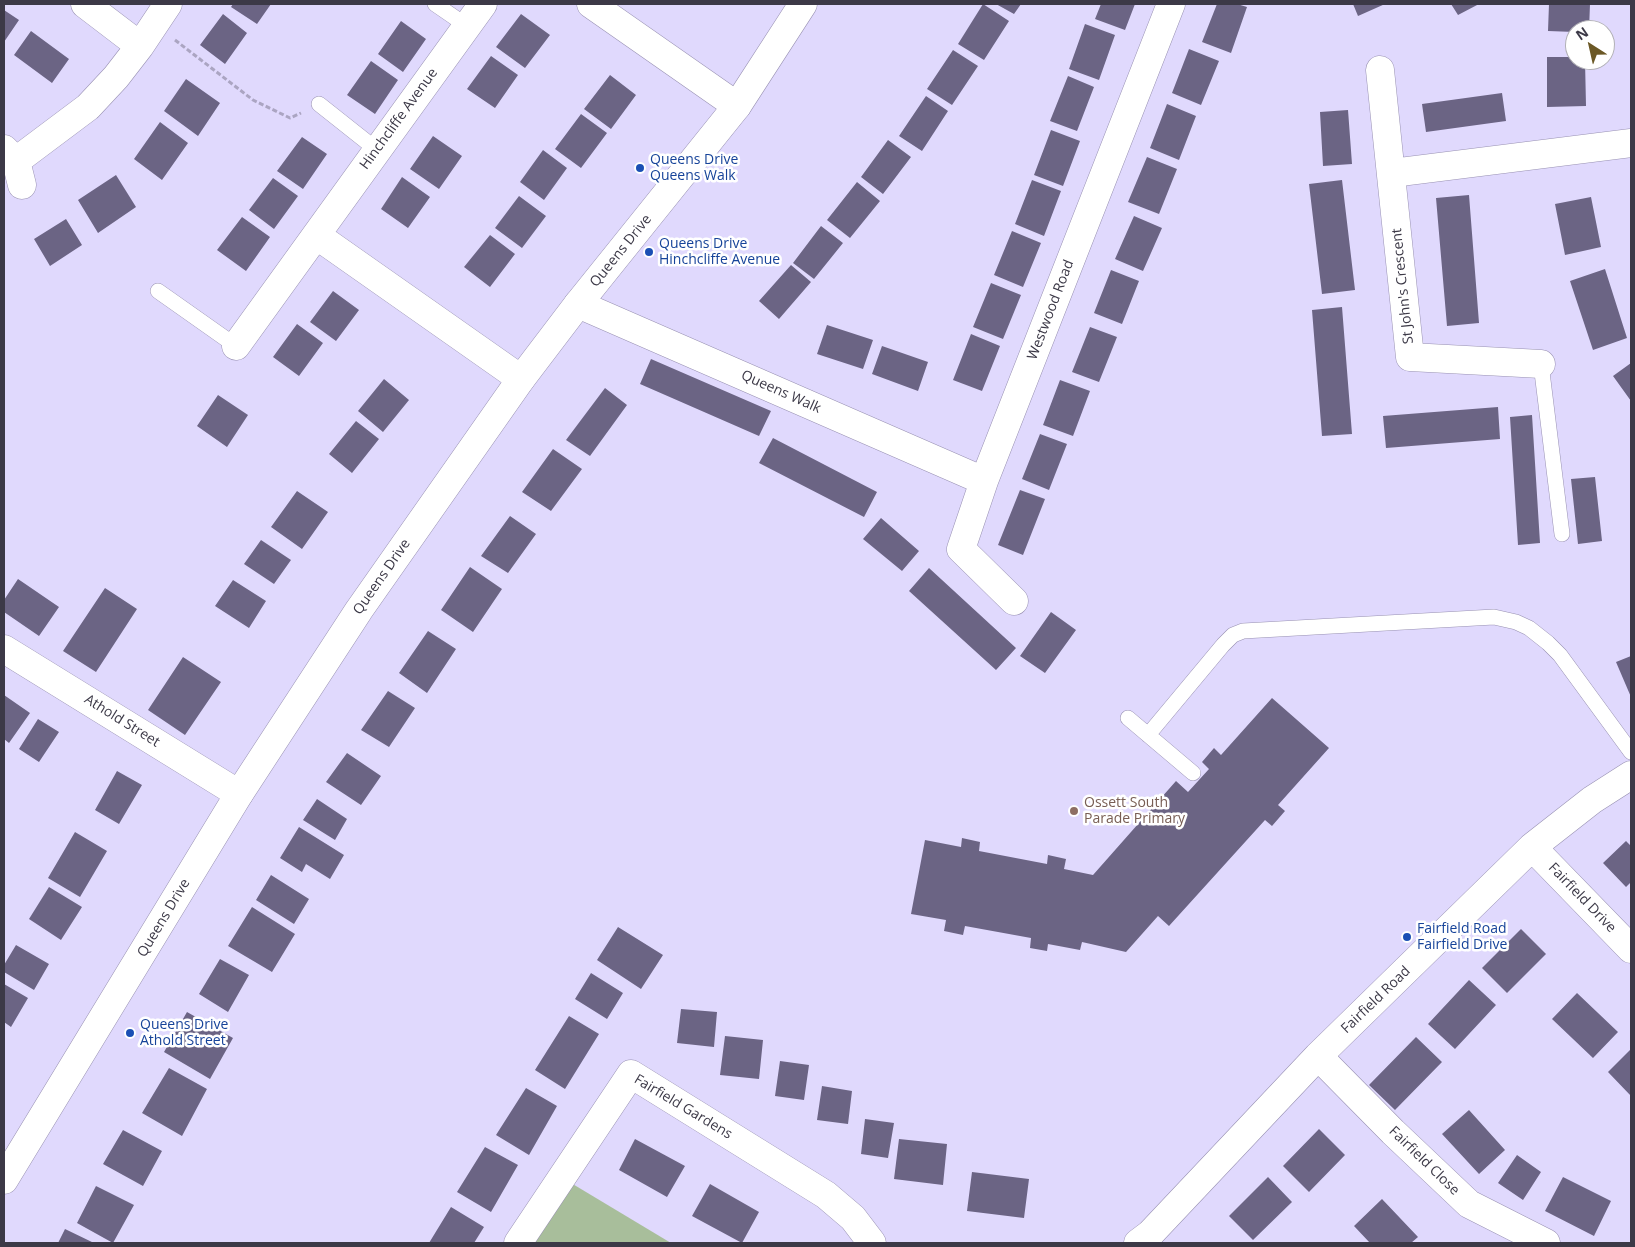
<!DOCTYPE html>
<html>
<head>
<meta charset="utf-8">
<style>
	body { margin:0 }
	#map { position:relative; width:1635px; height:1247px; overflow:hidden; background:#e0d9fd; font-family:"Open Sans",sans-serif }
	canvas { display:block }
	.frame { position:absolute; inset:0; border:5px solid #3c3947; pointer-events:none }
	.north { position:absolute; left:1565px; top:20px; width:50px; height:50px; box-sizing:border-box; background:#fff; border:1px solid #b1b0b5; border-radius:50%; rotate:325deg; font-size:14px; font-weight:700; line-height:20px; text-align:center; color:#3c3947 }
	.north::after { content:''; display:block; margin:auto; width:18px; height:22px; background:#6b5826; clip-path:polygon(50% 0,100% 100%,50% 72%,0 100%) }
</style>
</head>
<body>
<div id="map">
<canvas width="1635" height="1247"></canvas>
<div class="frame"></div>
<div class="north">N</div>
</div>
<script>
const context = document.querySelector('canvas').getContext('2d');
context.lineJoin = 'round';
function fillPath(path, color) { context.fillStyle = color; context.fill(path, 'evenodd'); }
const toPath = rows => new Path2D(rows.map(r => 'M' + r).join(''));
function trace(path, color, width, dash) { context.strokeStyle = color; context.lineWidth = width; context.lineCap = dash ? 'butt' : 'round'; context.setLineDash(dash || []); context.stroke(path); }
function write(font, color, halo, rows, align = 'center') {
  context.font = font + ' "Open Sans",sans-serif'; context.lineWidth = 5; context.setLineDash([]); context.textBaseline = 'middle'; context.strokeStyle = halo; context.fillStyle = color; for (const [text, x, y, turn = 0] of rows) {
    context.save(); context.translate(x, y); context.rotate((+turn || 0) * Math.PI / 180); context.textAlign = isNaN(turn) ? turn : align; if (halo) context.strokeText(text, 0, 0); context.fillText(text, 0, 0); context.restore();
  }
}
const green = toPath([
	[561,1177,671,1243,518,1243]
]);
const building = toPath([
	[233,4,271,4,257,24,231,7],
	[983,4,1009,21,984,60,958,44],
	[996,4,1021,4,1014,14],
	[1101,4,1135,4,1125,30,1095,19],
	[1217,4,1237,4,1247,7,1231,53,1202,42],
	[1353,4,1385,4,1358,16],
	[1451,4,1479,4,1458,15],
	[1549,4,1590,4,1589,30,1575,30,1575,32,1548,31],
	[4,10,19,20,4,42],
	[223,14,247,33,225,64,200,45],
	[521,14,550,35,525,68,496,47],
	[401,21,426,39,403,72,378,54],
	[1085,24,1115,35,1099,80,1069,69],
	[31,31,69,59,52,83,14,55],
	[1189,49,1219,61,1201,105,1172,93],
	[953,50,978,66,952,105,927,89],
	[491,56,518,75,495,108,467,89],
	[1547,57,1575,57,1575,60,1585,60,1586,106,1547,107],
	[371,61,398,80,375,114,347,95],
	[610,75,636,95,611,129,584,109],
	[1068,76,1094,87,1077,131,1050,121],
	[186,79,220,103,198,136,164,111],
	[1502,93,1506,121,1426,132,1422,104],
	[926,96,948,111,922,151,899,136],
	[1167,104,1196,116,1179,160,1150,148],
	[1348,110,1352,164,1323,166,1320,112],
	[581,114,607,133,581,168,555,149],
	[160,122,188,143,162,180,134,159],
	[1051,130,1080,141,1063,186,1034,175],
	[433,136,462,156,439,189,410,169],
	[302,137,327,154,303,189,277,171],
	[888,140,911,157,883,194,861,177],
	[543,150,567,168,544,200,520,182],
	[1147,157,1177,169,1159,214,1128,202],
	[116,175,136,207,98,233,78,200],
	[402,177,430,197,408,228,381,209],
	[273,178,298,196,274,229,249,210],
	[1032,180,1061,191,1044,236,1015,224],
	[1342,180,1355,290,1322,294,1309,184],
	[857,182,880,201,850,238,827,220],
	[1469,195,1479,323,1447,326,1436,198],
	[519,196,546,216,522,248,495,228],
	[1591,197,1601,247,1565,255,1555,204],
	[1134,216,1162,228,1143,271,1115,259],
	[242,217,270,237,246,271,217,250],
	[66,219,82,245,50,266,34,239],
	[821,226,843,243,814,279,793,263],
	[1012,231,1041,243,1023,287,994,275],
	[490,235,515,254,490,287,464,267],
	[791,265,811,282,779,319,759,301],
	[1605,269,1627,338,1593,350,1570,281],
	[1111,270,1139,281,1122,324,1094,313],
	[991,283,1021,295,1003,339,973,327],
	[333,291,359,310,336,341,310,322],
	[1342,307,1352,434,1322,436,1312,310],
	[297,324,323,343,299,376,273,357],
	[827,325,873,340,863,369,817,354],
	[1090,327,1117,337,1099,382,1072,372],
	[971,334,1000,346,982,391,953,380],
	[882,346,928,362,918,391,872,374],
	[651,359,771,411,759,436,640,384],
	[1631,363,1631,401,1613,376],
	[384,379,409,400,383,432,358,411],
	[1060,380,1090,391,1073,436,1043,425],
	[605,388,627,405,590,456,566,440],
	[218,395,248,415,227,447,197,426],
	[1498,407,1500,439,1386,448,1383,416],
	[1532,415,1540,543,1518,545,1510,417],
	[356,421,379,439,352,473,329,454],
	[1040,434,1067,444,1049,490,1022,479],
	[773,438,877,492,864,517,759,463],
	[553,449,582,469,551,511,522,492],
	[1595,477,1602,541,1578,544,1571,479],
	[1020,490,1045,499,1023,555,998,545],
	[297,491,328,512,302,549,271,527],
	[510,516,536,534,508,573,481,556],
	[881,518,919,551,902,571,863,539],
	[261,540,291,560,274,584,244,564],
	[470,567,502,589,473,632,441,610],
	[929,568,1016,648,996,670,909,591],
	[18,579,59,607,39,636,4,612,4,600],
	[233,580,266,601,249,628,215,606],
	[105,588,137,609,96,672,63,651],
	[1051,612,1076,630,1045,673,1020,656],
	[428,631,456,649,427,693,399,673],
	[1631,656,1631,697,1616,662],
	[183,657,221,682,185,735,148,710],
	[388,691,415,708,389,747,361,730],
	[4,695,30,713,9,743,4,739],
	[1272,698,1329,748,1278,805,1285,811,1272,826,1265,820,1169,926,1158,916,1126,952,1082,942,1080,950,1048,944,1047,951,1030,948,1031,938,965,926,963,935,944,931,946,920,911,914,925,840,961,847,962,838,980,842,979,851,1047,864,1048,855,1066,859,1064,869,1093,875,1176,781,1188,792,1209,769,1202,762,1214,748,1221,755],
	[38,719,59,732,39,762,19,749],
	[347,753,381,776,361,805,326,782],
	[117,771,142,785,119,824,95,810],
	[317,799,347,819,335,840,303,820],
	[299,827,344,855,330,879,306,864,302,872,280,858],
	[75,832,107,851,80,897,48,878],
	[1626,841,1631,846,1631,882,1626,887,1603,863],
	[271,875,309,899,294,924,256,900],
	[49,887,82,907,61,940,29,919],
	[252,907,295,934,272,972,228,946],
	[618,927,663,955,641,989,597,960],
	[1521,929,1546,954,1507,993,1482,968],
	[16,945,49,964,34,990,4,972,4,965],
	[220,959,249,975,228,1012,199,994],
	[591,973,623,993,607,1019,575,999],
	[1469,980,1496,1005,1455,1049,1428,1024],
	[4,984,28,998,11,1027,4,1022],
	[1577,993,1618,1032,1593,1058,1552,1019],
	[681,1009,717,1012,714,1047,677,1043],
	[187,1012,233,1038,210,1079,164,1052],
	[569,1016,599,1034,565,1089,535,1070],
	[725,1036,763,1040,759,1079,720,1075],
	[1416,1037,1442,1062,1395,1110,1369,1085],
	[1631,1049,1631,1096,1608,1072],
	[780,1061,809,1065,804,1100,775,1096],
	[169,1068,207,1089,182,1136,142,1113],
	[822,1086,852,1091,848,1124,817,1120],
	[526,1088,557,1106,529,1155,496,1135],
	[1469,1110,1505,1150,1479,1174,1442,1134],
	[865,1119,894,1123,888,1158,861,1154],
	[1319,1129,1345,1155,1309,1192,1283,1166],
	[123,1130,162,1151,143,1186,103,1164],
	[635,1139,685,1166,667,1197,619,1170],
	[899,1139,947,1144,943,1185,894,1179],
	[485,1147,518,1165,491,1212,457,1192],
	[1517,1155,1541,1172,1523,1200,1498,1183],
	[972,1172,1029,1179,1024,1218,967,1211],
	[1268,1177,1292,1202,1253,1240,1229,1216],
	[1563,1177,1611,1201,1594,1236,1545,1211],
	[710,1184,759,1212,742,1243,692,1216],
	[96,1186,134,1205,113,1243,77,1223],
	[1382,1199,1418,1237,1411,1243,1370,1243,1354,1226],
	[451,1207,484,1227,474,1243,429,1243],
	[65,1229,94,1243,58,1243]
]);
const path = toPath([
	[175,40,253,100,290,118,301,113]
]);
const lane = toPath([
	[435,4,467,26],
	[319,104,377,150],
	[158,291,236,346],
	[1541,364,1562,534],
	[1128,718,1193,773],
	[1148,735,1223,645,1233,635,1243,631,1494,617,1516,622,1529,628,1548,643,1560,655,1631,752]
]);
const street = toPath([
	[85,4,140,46],
	[591,4,737,106],
	[1380,70,1410,357,1541,364],
	[4,149,16,161,22,185],
	[16,161,88,107,116,77,140,46,168,4],
	[1392,173,1631,143],
	[316,235,521,379],
	[578,304,984,481],
	[236,346,483,4],
	[1014,601,961,549,984,481,1171,4],
	[4,649,239,794],
	[1532,847,1631,949],
	[1318,1056,1393,1132,1469,1204,1546,1243],
	[518,1243,631,1074,826,1195,853,1218,872,1243],
	[1138,1243,1150,1234,1318,1056,1532,847,1592,800,1631,775]
]);
const secondary = toPath([
	[4,1180,239,794,359,610,521,379,578,304,737,106,803,4]
]);
const markers = [
	[640,168,5,"#1a4fb4"],
	[649,252,5,"#1a4fb4"],
	[1074,811,5,"#8d6e63"],
	[1407,937,5,"#1a4fb4"],
	[130,1033,5,"#1a4fb4"]
];
const streetNames = [
	["Hinchcliffe Avenue",399,119,-54],
	["Queens Drive",621,251,-51],
	["St John's Crescent",1403,286,-96],
	["Westwood Road",1051,310,-69],
	["Queens Walk",781,392,24],
	["Queens Drive",382,577,-55],
	["Athold Street",122,721,32],
	["Fairfield Drive",1582,898,46],
	["Queens Drive",164,918,-59],
	["Fairfield Road",1376,1000,-44],
	["Fairfield Gardens",683,1107,31],
	["Fairfield Close",1424,1161,44]
];
const transitNames = [
	["Queens Drive",650,160],
	["Queens Walk",650,176],
	["Queens Drive",659,244],
	["Hinchcliffe Avenue",659,260],
	["Fairfield Road",1417,929],
	["Fairfield Drive",1417,945],
	["Queens Drive",140,1025],
	["Athold Street",140,1041]
];
const educationNames = [
	["Ossett South",1084,803],
	["Parade Primary",1084,819]
];
fillPath(green, '#a8be9b');
fillPath(building, '#6b6484');
trace(lane, '#9891b2', 16);
trace(street, '#9891b2', 29);
trace(secondary, '#9891b2', 29);
trace(path, '#aba5c2', 3, [5, 2.5]);
trace(lane, '#fff', 15);
trace(street, '#fff', 28);
trace(secondary, '#fff', 28);
for (const [x, y, r, color] of markers) { const dot = new Path2D(); dot.arc(x, y, r, 0, 2 * Math.PI); context.fillStyle = color; context.fill(dot); trace(dot, '#fff', 2); }
write('14px', '#3c3947', '#fff', streetNames);
write('14px', '#164399', '#fff', transitNames, 'left');
write('14px', '#785e54', '#fff', educationNames, 'left');
</script>
</body>
</html>
